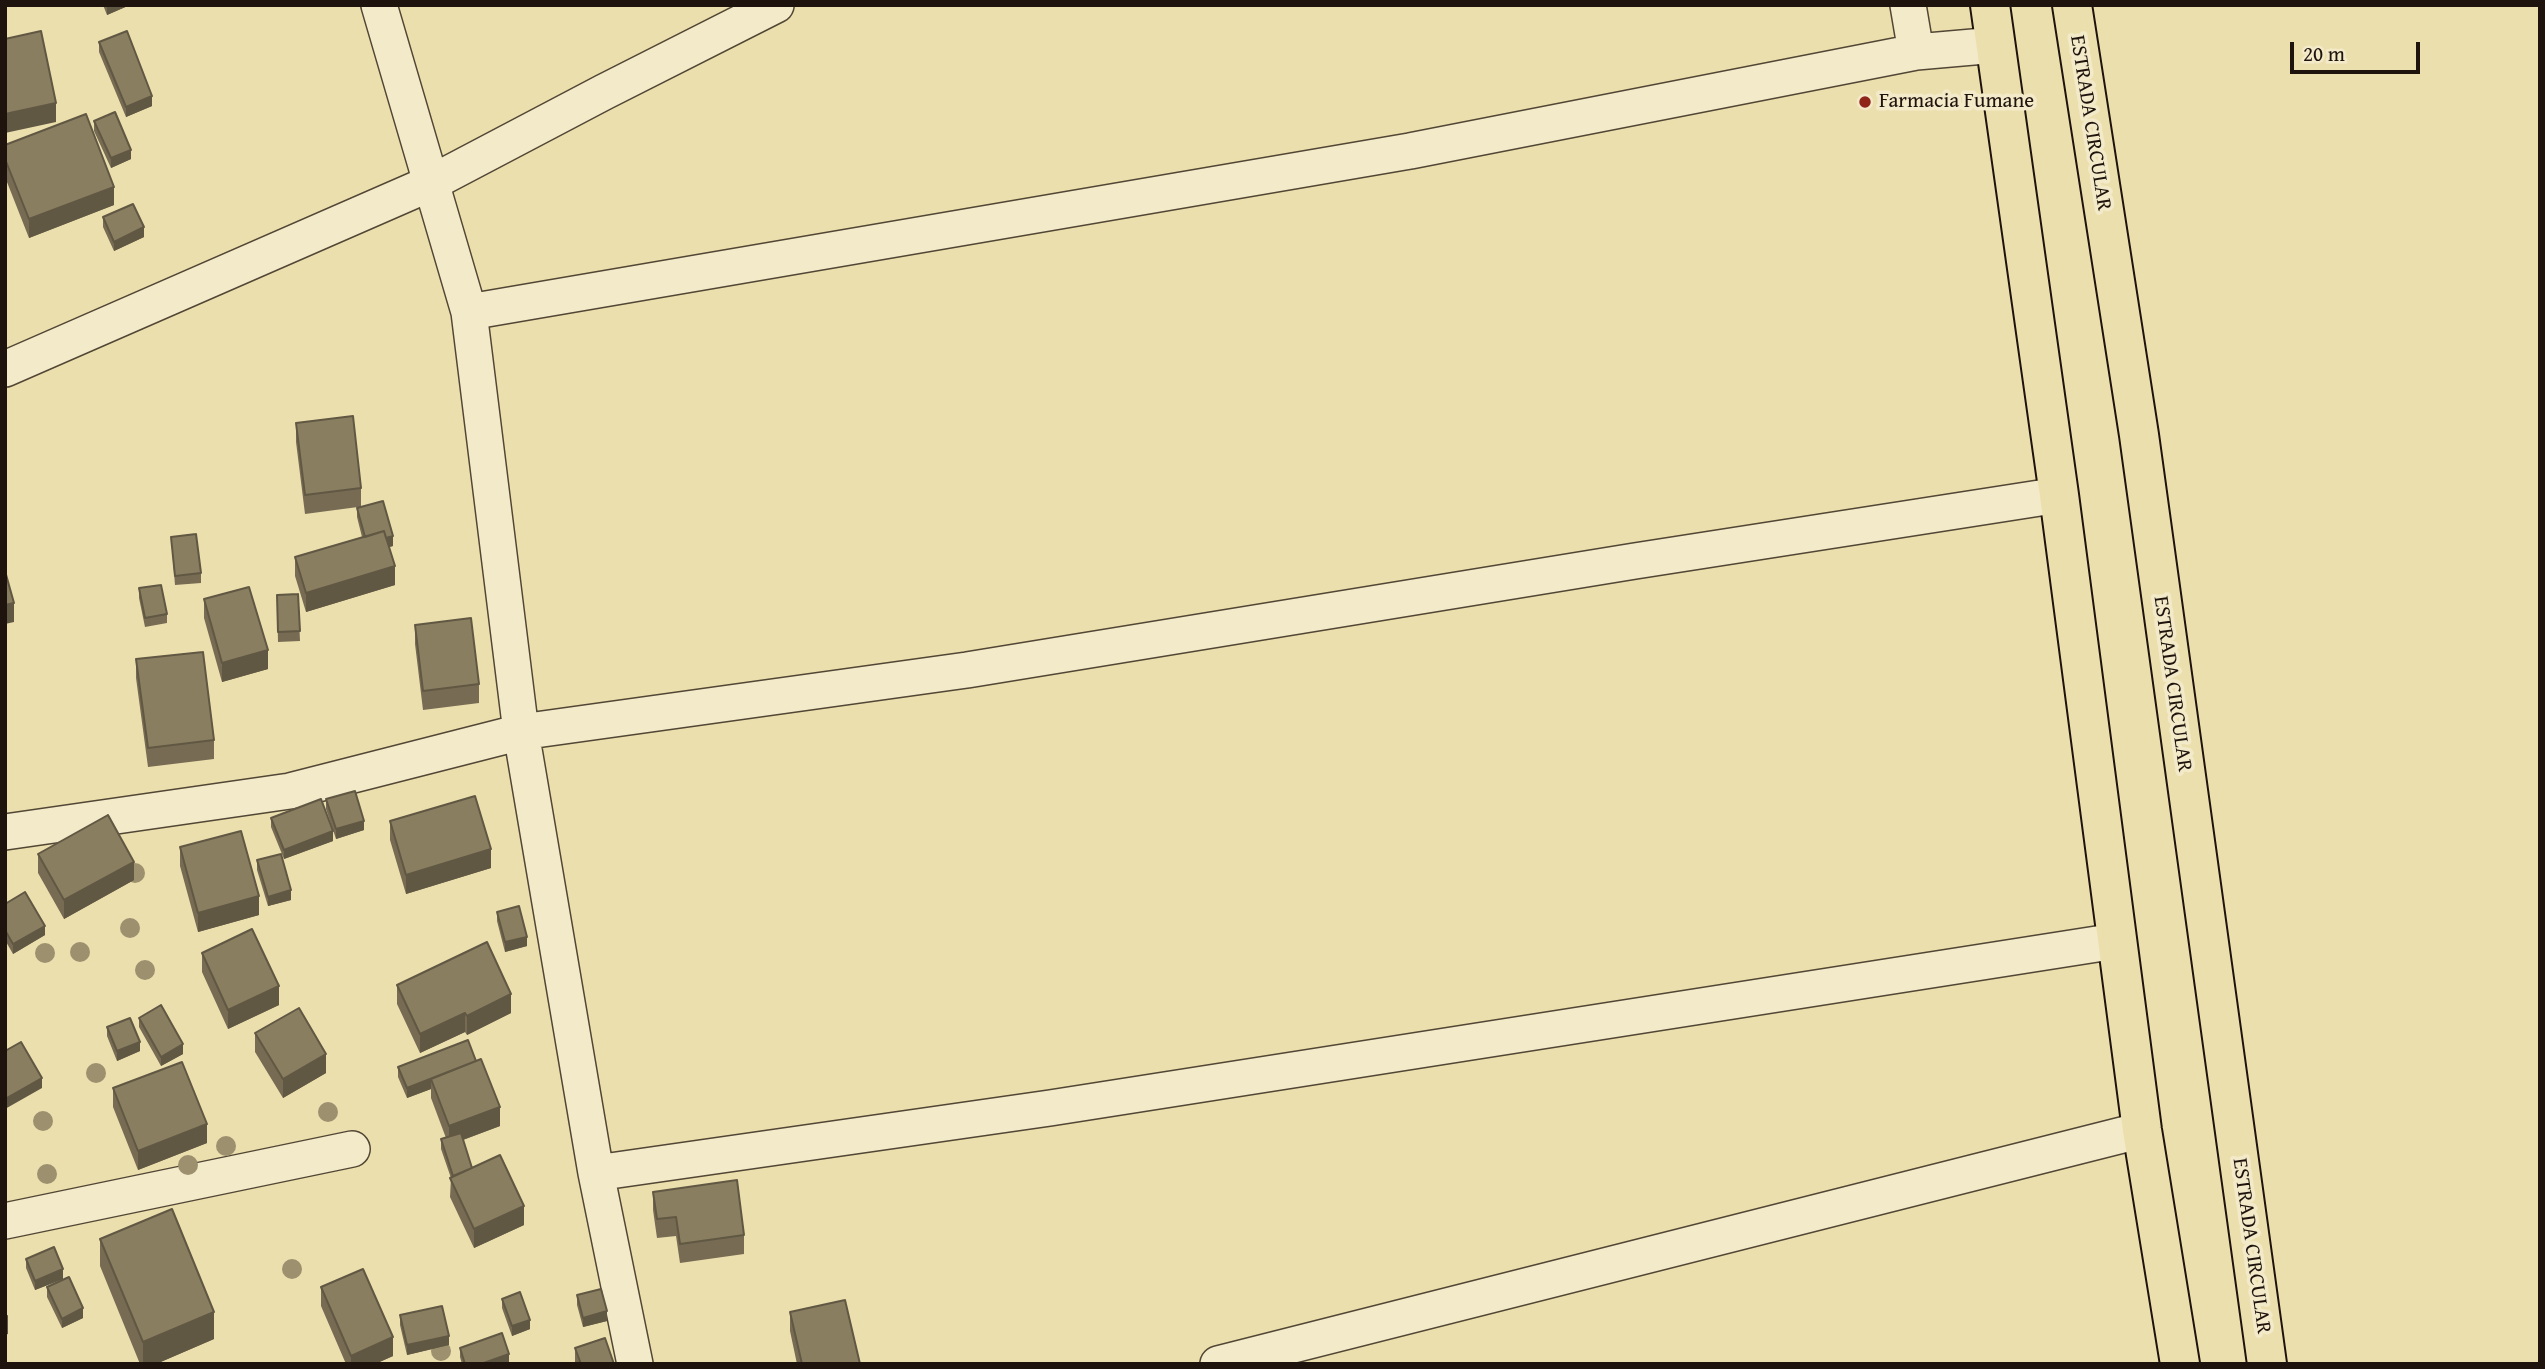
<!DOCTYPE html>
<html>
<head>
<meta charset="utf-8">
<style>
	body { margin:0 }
	#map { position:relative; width:2545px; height:1369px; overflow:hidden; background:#ecdfae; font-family:"Gentium Book Plus",serif }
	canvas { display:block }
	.frame { position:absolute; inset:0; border:7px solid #1f140d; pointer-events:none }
	.scale { position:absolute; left:2290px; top:42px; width:130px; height:32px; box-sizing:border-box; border:4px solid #1f140d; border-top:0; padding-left:9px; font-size:21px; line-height:24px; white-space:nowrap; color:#1f140d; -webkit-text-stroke:5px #f3eaca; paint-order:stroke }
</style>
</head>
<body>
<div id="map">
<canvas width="2545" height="1369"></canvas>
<div class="frame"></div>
<div class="scale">20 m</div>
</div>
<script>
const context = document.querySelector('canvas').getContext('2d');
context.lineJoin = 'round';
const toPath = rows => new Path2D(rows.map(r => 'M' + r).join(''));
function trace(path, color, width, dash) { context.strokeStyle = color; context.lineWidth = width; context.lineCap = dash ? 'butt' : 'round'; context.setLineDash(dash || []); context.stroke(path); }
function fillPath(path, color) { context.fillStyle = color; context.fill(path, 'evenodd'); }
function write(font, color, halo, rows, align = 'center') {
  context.font = font + ' "Gentium Book Plus",serif'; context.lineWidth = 7; context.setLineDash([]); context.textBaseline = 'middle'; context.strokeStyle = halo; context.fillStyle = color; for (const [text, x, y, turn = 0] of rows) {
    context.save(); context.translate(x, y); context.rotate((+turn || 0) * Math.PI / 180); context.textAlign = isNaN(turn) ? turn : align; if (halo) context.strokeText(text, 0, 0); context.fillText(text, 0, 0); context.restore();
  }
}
const minor = toPath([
	[379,5,469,312,521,732,596,1173,635,1364],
	[1908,5,1916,52],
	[469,312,1410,151,1916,52,1996,45],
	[5,369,431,183,604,92,776,5],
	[5,832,290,791,521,732,967,670,1635,561,2059,495],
	[596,1173,1050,1108,2116,941],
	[5,1221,352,1149],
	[1218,1364,2142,1130]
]);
const primary = toPath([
	[1990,5,2059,495,2142,1130,2180,1364],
	[2072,5,2139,435,2267,1364]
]);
const trees = [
	[135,873],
	[130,928],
	[80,952],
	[45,953],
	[145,970],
	[96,1073],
	[328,1112],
	[43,1121],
	[226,1146],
	[188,1165],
	[47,1174],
	[292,1269],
	[441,1351]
];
const wall = toPath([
	[103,5,130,5,107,15],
	[99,42,152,106,126,117,99,52],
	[94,121,131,159,111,168,94,131],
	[5,145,114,205,29,238,5,177],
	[103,217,144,237,114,251,103,227],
	[296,423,361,488,361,506,393,546,389,547,395,585,306,612,295,576,295,557,362,537,357,517,357,508,358,507,305,514,296,442],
	[171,537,201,573,201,583,175,585],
	[139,588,167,614,167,623,145,627,139,598],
	[298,594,300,641,278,642,277,595],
	[204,599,268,669,222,682,204,618],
	[415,625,479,684,479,703,423,710,415,644],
	[136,659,214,740,214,759,148,767,136,678],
	[326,799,364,830,336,839,326,809],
	[271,818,333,841,284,859,271,827],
	[390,821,491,868,406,894,390,840],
	[180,847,259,915,198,932,180,866],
	[38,854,134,880,64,919,38,873],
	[257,860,291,900,268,906,257,870],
	[5,904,45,935,13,954,5,940],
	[497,912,527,946,505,952,497,921],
	[202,953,279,1005,228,1029,202,972],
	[397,985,511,1013,467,1035,465,1032,420,1053,397,1004],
	[139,1018,183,1054,161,1066,139,1027],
	[107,1027,140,1051,117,1061,107,1036],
	[255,1033,326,1073,283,1098,255,1052],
	[468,1040,500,1126,463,1140,472,1168,524,1225,474,1248,450,1197,451,1178,441,1149,441,1139,446,1138,431,1098,431,1089,407,1098,398,1077,398,1067],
	[113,1088,207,1143,138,1170,113,1107],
	[653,1192,744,1235,744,1254,680,1263,676,1236,657,1238,653,1210],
	[100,1239,214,1339,156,1364,140,1364,100,1266],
	[26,1259,63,1279,35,1290,26,1268],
	[47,1287,83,1318,62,1328,47,1297],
	[321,1287,393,1356,375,1364,346,1364,321,1306],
	[577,1295,607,1321,583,1327,577,1305],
	[502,1299,530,1329,512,1336,502,1308],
	[790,1312,860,1364,797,1364,790,1331],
	[400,1315,449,1345,407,1355,400,1325],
	[460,1348,509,1364,462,1364,460,1357],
	[575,1348,614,1364,575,1364]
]);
const shadedWall = toPath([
	[107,5,130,5,107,15],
	[152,96,152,106,126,117,126,107],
	[56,103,56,122,5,133,5,114],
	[131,150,131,159,111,168,111,158],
	[114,187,114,205,29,238,29,219],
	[144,227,144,237,114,251,114,242],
	[393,536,393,546,367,553,367,544],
	[395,566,395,585,306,612,306,593],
	[14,603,14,622,5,624,5,605],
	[268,650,268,669,222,682,222,663],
	[364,821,364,830,336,839,336,829],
	[333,831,333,841,284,859,284,850],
	[491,849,491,868,406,894,406,875],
	[134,862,134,880,64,919,64,900],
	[291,890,291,900,268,906,268,897],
	[259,896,259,915,198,932,198,913],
	[45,926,45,935,13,954,13,944],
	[527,937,527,946,505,952,505,942],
	[279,986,279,1005,228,1029,228,1010],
	[511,994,511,1013,467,1035,467,1016],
	[465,1013,465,1032,420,1053,420,1034],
	[140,1042,140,1051,117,1061,117,1051],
	[183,1044,183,1054,161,1066,161,1057],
	[326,1054,326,1073,283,1098,283,1079],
	[42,1078,42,1088,5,1109,5,1099],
	[431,1079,431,1089,407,1098,407,1088],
	[500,1107,500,1126,449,1145,449,1126],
	[207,1124,207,1143,138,1170,138,1151],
	[524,1206,524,1225,474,1248,474,1229],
	[63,1269,63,1279,35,1290,35,1281],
	[83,1308,83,1318,62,1328,62,1319],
	[607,1311,607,1321,583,1327,583,1318],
	[214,1312,214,1339,156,1364,143,1364,143,1342],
	[8,1315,8,1334,5,1335,5,1316],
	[530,1320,530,1329,512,1336,512,1326],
	[449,1336,449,1345,407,1355,407,1345],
	[393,1337,393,1356,375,1364,351,1364,351,1356],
	[509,1354,509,1364,481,1364]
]);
const building = toPath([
	[41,31,56,103,5,114,5,39,41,31],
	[127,31,152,96,126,107,99,42,127,31],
	[115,112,131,150,111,158,94,121,115,112],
	[86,114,114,187,29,219,5,159,5,145,86,114],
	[133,204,144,227,114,242,103,217,133,204],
	[353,416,361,488,305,495,296,423,353,416],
	[383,501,393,536,386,538,384,531,365,537,357,508,383,501],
	[384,531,395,566,306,593,295,557,384,531],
	[196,534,201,573,175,576,171,537,196,534],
	[5,571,14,603,5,605,5,571],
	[161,585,167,614,145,618,139,588,161,585],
	[249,587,268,650,222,663,204,599,249,587],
	[298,594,300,631,278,632,277,595,298,594],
	[471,618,479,684,423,691,415,625,471,618],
	[203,652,214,740,148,748,136,659,203,652],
	[355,791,364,821,336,829,326,799,355,791],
	[475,796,491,849,406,875,390,821,475,796],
	[321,799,333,831,284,850,271,818,321,799],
	[108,815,134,862,64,900,38,854,108,815],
	[241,831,259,896,198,913,180,847,241,831],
	[281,854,291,890,268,897,257,860,281,854],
	[25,892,45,926,13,944,5,930,5,904,25,892],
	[519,906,527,937,505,942,497,912,519,906],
	[252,929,279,986,228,1010,202,953,252,929],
	[487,942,511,994,467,1016,465,1013,420,1034,397,985,487,942],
	[161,1005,183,1044,161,1057,139,1018,161,1005],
	[299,1008,326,1054,283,1079,255,1033,299,1008],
	[130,1018,140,1042,117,1051,107,1027,130,1018],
	[468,1040,476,1061,407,1088,398,1067,468,1040],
	[21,1042,42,1078,5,1099,5,1051,21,1042],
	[481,1059,500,1107,449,1126,431,1079,481,1059],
	[182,1062,207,1124,138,1151,113,1088,182,1062],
	[461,1133,472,1168,453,1176,441,1139,461,1133],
	[500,1155,524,1206,474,1229,450,1178,500,1155],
	[737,1180,744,1235,680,1244,676,1217,657,1219,653,1192,737,1180],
	[172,1209,214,1312,143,1342,100,1239,172,1209],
	[54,1247,63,1269,35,1281,26,1259,54,1247],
	[363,1269,393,1337,351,1356,321,1287,363,1269],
	[69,1277,83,1308,62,1319,47,1287,69,1277],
	[601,1289,607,1311,583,1318,577,1295,601,1289],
	[520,1292,530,1320,512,1326,502,1299,520,1292],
	[845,1300,860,1364,802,1364,790,1312,845,1300],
	[442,1306,449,1336,407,1345,400,1315,442,1306],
	[502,1333,509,1354,481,1364,465,1364,460,1348,502,1333],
	[605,1338,614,1364,581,1364,575,1348,605,1338]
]);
const markers = [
	[1865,102,7,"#8f2418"]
];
const poiNames = [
	["Farmacia Fumane",1879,102]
];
const streetNames = [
	["ESTRADA CIRCULAR",2090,123,81],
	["ESTRADA CIRCULAR",2172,684,82],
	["ESTRADA CIRCULAR",2251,1246,82]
];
trace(minor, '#524735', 38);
trace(primary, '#1f140d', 42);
trace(minor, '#f3eaca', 35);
trace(primary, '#ecdfae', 38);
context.fillStyle = '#9c906f';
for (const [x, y] of trees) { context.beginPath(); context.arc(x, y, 10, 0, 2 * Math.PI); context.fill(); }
fillPath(wall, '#776c53');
fillPath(shadedWall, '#615844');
fillPath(building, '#8a7e61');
trace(building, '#615844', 2);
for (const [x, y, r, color] of markers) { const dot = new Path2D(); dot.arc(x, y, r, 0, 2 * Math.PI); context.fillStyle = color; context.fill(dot); trace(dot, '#f3eaca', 2.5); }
write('21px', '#1f140d', '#f3eaca', poiNames, 'left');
write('21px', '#1f140d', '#f3eaca', streetNames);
</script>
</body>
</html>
